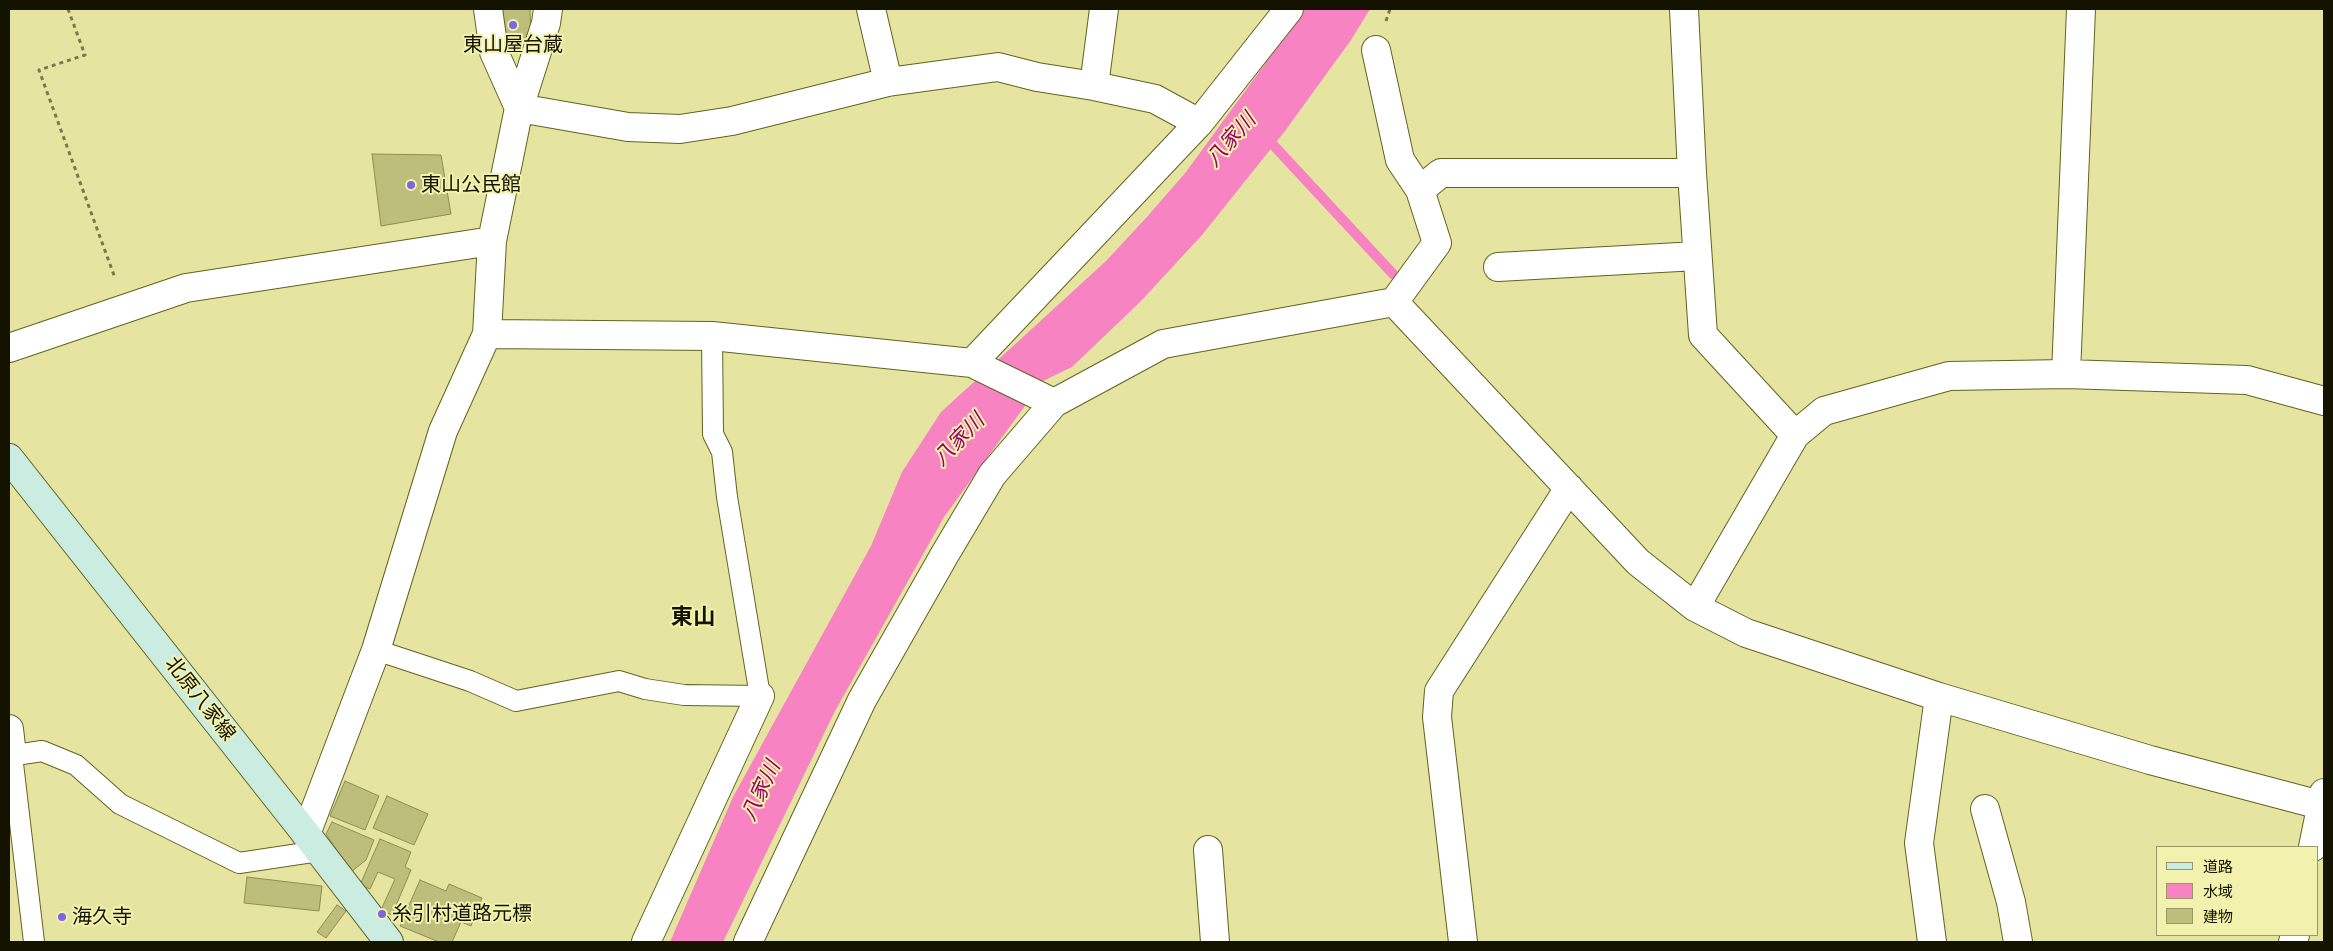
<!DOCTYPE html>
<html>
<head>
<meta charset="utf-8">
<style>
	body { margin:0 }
	#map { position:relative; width:2333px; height:951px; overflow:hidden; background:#e5e5a1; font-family:"Alegreya Sans","Noto Sans JP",sans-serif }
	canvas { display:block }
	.frame { position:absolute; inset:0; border:10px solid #141300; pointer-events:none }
	.legend { position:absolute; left:2156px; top:846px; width:162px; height:90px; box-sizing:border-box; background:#f2f2ae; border:1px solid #999968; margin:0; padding:6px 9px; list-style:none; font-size:15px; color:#141300 }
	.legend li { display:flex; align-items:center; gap:10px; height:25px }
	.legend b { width:25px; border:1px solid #999968 }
</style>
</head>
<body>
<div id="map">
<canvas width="2333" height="951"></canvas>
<div class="frame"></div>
<ul class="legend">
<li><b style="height:6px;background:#cbece1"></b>道路</li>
<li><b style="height:14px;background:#f783c2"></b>水域</li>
<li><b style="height:14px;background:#bebe7c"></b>建物</li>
</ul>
</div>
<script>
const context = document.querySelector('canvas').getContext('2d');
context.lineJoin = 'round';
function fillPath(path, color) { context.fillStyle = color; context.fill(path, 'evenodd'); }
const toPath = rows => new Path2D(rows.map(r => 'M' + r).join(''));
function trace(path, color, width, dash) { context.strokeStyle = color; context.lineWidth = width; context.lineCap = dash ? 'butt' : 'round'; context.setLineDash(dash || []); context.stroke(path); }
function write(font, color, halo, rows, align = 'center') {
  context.font = font + ' "Alegreya Sans","Noto Sans JP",sans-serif'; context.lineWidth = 4; context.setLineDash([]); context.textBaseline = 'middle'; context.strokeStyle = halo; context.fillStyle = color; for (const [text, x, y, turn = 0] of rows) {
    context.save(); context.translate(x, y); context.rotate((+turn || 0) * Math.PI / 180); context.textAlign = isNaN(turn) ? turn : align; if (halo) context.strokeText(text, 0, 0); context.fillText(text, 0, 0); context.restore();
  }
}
const water = toPath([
	[1305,9,1370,9,1351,40,1285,131,1202,235,1140,302,1072,367,1043,381,944,517,835,711,723,942,670,942,733,797,871,546,902,472,941,412,1106,261,1146,218,1186,172]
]);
const stream = toPath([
	[1264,135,1393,274]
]);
const building = toPath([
	[495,9,530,9,531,41,496,41,495,9],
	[372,154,441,155,451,214,381,226,372,154],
	[345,781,379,796,365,830,330,816,345,781],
	[387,796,428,814,414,845,373,828,387,796],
	[332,822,374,840,366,860,351,872,326,834,332,822],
	[380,839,411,852,405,867,411,870,392,915,381,910,395,879,378,872,370,889,360,885,380,839],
	[247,877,322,886,319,911,244,903,247,877],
	[420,880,446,891,449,884,482,898,471,926,461,922,452,942,439,942,400,926,420,880],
	[337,905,346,911,326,938,317,932,337,905]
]);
const path = toPath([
	[68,9,85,55,39,70,115,278],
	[1386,21,1390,9]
]);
const lane = toPath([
	[376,650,470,681,516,701,619,681,645,689,684,695,760,696,727,497,722,452,713,434,712,336],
	[12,755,34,942],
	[9,756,42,751,76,765,120,804,239,863,319,851]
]);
const street = toPath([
	[488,9,494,52,519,108,628,127,680,129,732,121,888,82,998,67,1037,77,1094,86,1155,99,1199,123],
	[871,9,888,82],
	[1684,9,1692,173,1703,335,1795,435],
	[1376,50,1400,160,1420,190,1437,243,1394,302],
	[1094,86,1104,9],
	[1420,190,1441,173,1692,173],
	[1498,267,1697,256],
	[487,334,712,336,972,363,1054,403],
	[9,348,186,288,492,241],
	[972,363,1199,123,1289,9],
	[2066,374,2081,9],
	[1695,607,1795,435,1824,411,1949,376,2066,374,2247,380,2324,401],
	[9,729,12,755],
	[1985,809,2011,902,2018,942],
	[306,834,376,650,443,431,487,334,492,241,519,108,546,23,548,9],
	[2313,847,2324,793],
	[1208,850,1215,942],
	[646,942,760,696],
	[748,942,862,700,945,554,992,475,1054,403,1163,344,1394,302,1638,562,1695,607,1746,633,1939,697,2150,760,2324,806],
	[1463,942,1437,717,1439,691,1569,488],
	[1932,942,1919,843,1939,697],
	[2293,942,2295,935]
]);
const secondary = toPath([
	[9,458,306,834,389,942]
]);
const markers = [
	[513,25,5,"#7c66e1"],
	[411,185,5,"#7c66e1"],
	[382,914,5,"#7c66e1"],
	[62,917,5,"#7c66e1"]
];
const poiNames = [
	["東山屋台蔵",513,45,"center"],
	["東山公民館",421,185],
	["糸引村道路元標",392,914],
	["海久寺",72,917]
];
const streetNames = [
	["北原八家線",200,699,52]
];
const waterNames = [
	["八家川",1231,140,-49],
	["八家川",959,440,-46],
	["八家川",761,791,-65]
];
const quarterNames = [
	["東山",693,617]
];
fillPath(water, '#f783c2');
trace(stream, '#f783c2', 10);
fillPath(building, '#bebe7c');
trace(building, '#8f8e4d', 1);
trace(lane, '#636220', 22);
trace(street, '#636220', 30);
trace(secondary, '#636220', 30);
trace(path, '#7a794e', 3, [4, 4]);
trace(lane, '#fff', 20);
trace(street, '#fff', 28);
trace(secondary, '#cbece1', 28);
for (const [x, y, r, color] of markers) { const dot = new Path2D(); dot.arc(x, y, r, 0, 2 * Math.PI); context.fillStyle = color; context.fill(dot); trace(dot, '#f2f2ae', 2); }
write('20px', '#141300', '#f2f2ae', poiNames, 'left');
write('20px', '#141300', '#f2f2ae', streetNames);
write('italic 21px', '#990268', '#f2f2ae', waterNames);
write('bold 22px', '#141300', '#f2f2ae', quarterNames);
</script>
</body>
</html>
